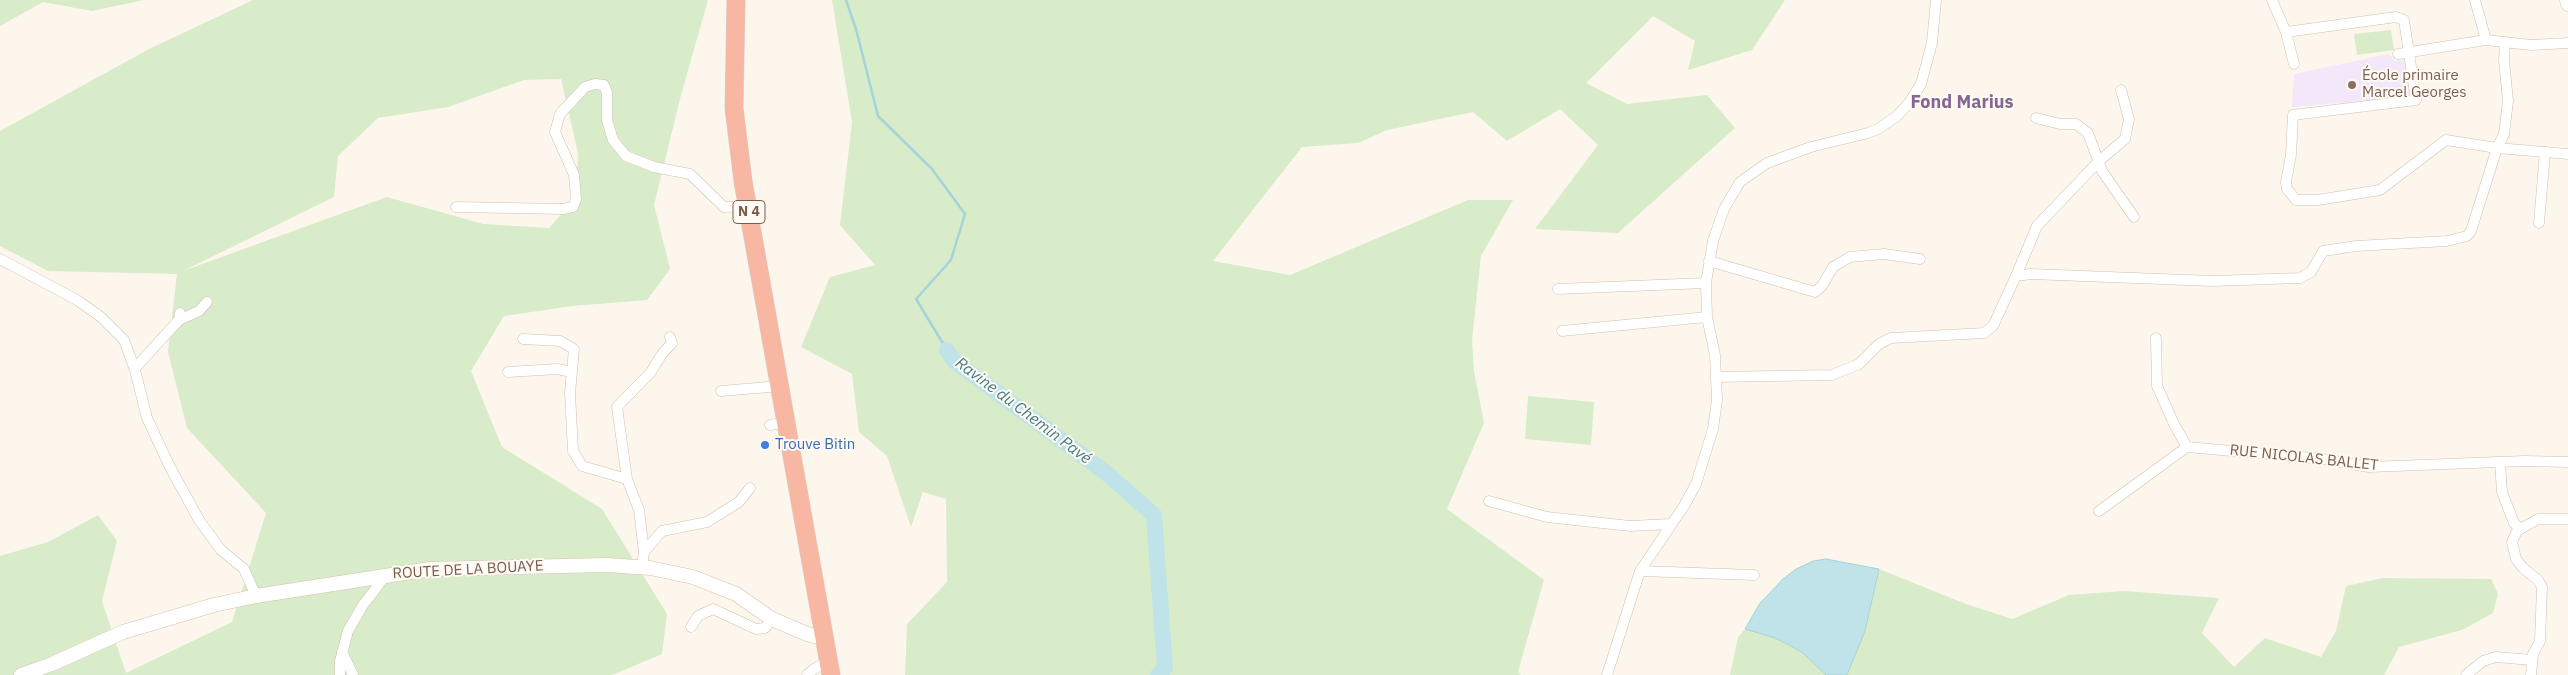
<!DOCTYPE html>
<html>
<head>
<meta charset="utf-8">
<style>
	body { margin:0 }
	canvas { display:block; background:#fdf6ec }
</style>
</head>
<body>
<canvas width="2568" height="675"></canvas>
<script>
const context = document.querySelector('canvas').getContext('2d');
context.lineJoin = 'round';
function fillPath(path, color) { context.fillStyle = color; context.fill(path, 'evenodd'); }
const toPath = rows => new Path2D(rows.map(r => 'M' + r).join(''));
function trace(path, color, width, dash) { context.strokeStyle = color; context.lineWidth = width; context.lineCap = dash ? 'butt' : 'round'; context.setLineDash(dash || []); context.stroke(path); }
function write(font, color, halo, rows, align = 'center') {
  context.font = font + ' "IBM Plex Sans",sans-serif'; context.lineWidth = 4; context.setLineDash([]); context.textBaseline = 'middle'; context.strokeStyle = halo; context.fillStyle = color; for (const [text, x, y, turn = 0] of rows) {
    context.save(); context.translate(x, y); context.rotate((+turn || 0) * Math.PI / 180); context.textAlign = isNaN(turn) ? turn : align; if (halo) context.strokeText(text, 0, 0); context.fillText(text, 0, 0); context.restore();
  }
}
const education = toPath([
	[2389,54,2395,61,2406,59,2410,97,2292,107,2294,74]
]);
const green = toPath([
	[0,0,144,0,92,11,43,2,0,26],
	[253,0,708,0,681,95,654,205,670,269,647,300,572,306,504,316,471,371,502,447,602,509,667,614,662,654,612,675,0,675,0,556,48,542,98,515,117,541,102,601,126,673,232,622,266,513,187,428,168,352,177,274,48,271,0,246,0,131,149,49],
	[561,79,578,153,576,198,549,228,483,224,387,197,183,271,334,197,338,156,378,118,448,107,524,80],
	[832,0,1785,0,1752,50,1688,70,1695,41,1653,16,1586,83,1627,104,1707,95,1735,128,1618,233,1535,229,1598,145,1560,109,1507,141,1473,112,1387,130,1358,143,1302,147,1213,261,1290,275,1468,200,1513,200,1481,256,1472,340,1474,371,1484,423,1447,509,1544,580,1518,672,1521,675,905,675,907,624,947,582,946,499,923,492,911,527,887,456,859,432,852,374,801,347,830,277,875,265,840,225,852,122],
	[2391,30,2394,50,2357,55,2354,34],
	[1528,396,1594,402,1591,445,1525,439],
	[1879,569,1966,604,2012,619,2069,595,2124,591,2219,598,2202,633,2234,667,2265,638,2321,657,2336,631,2346,586,2383,578,2491,579,2498,594,2493,613,2462,630,2399,647,2384,675,1847,675,1865,631],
	[1745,629,1775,638,1791,646,1803,653,1826,675,1730,675,1738,637]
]);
const water = toPath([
	[1826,559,1879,569,1865,631,1847,675,1826,675,1803,653,1791,646,1775,638,1745,629,1760,603,1783,579,1796,569,1813,561,1826,559]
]);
const stream = toPath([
	[846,0,856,29,878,116,932,169,965,214,951,260,916,299,947,350]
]);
const river = toPath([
	[947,350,954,361,1105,472,1154,515,1165,668,1158,675]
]);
const street = toPath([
	[2272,0,2286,32,2294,64],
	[2475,0,2486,40],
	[2286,32,2396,17,2404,20,2416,100,2293,115,2291,155,2286,182,2287,189,2296,200,2318,200,2380,190,2446,140,2497,148,2568,154],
	[2398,54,2486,40,2531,45,2568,43],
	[2036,118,2060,124,2076,124,2088,133,2102,171,2134,217],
	[456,207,563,209,573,207,576,199,574,175,555,132,560,114,585,87,595,84,604,85,607,93,607,120,613,140,626,156,654,167,690,174,724,207,748,206],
	[2539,223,2545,152],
	[0,259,77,300,101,317,124,340,135,370,147,418,170,467,199,520,221,550,244,569,256,596],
	[1709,261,1815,292,1822,286,1833,267,1850,257,1884,254,1920,259],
	[2016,276,2037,226,2099,161,2125,139,2129,119,2121,90],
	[1558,289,1706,283],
	[179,320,199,311,207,302],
	[1562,331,1707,317],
	[2156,338,2157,386,2174,424,2187,447,2323,459,2369,467,2525,461,2568,462],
	[523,339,560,341,574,349,570,393,573,451,582,466,627,479,639,510,644,552,642,567],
	[135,368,179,320,180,313],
	[508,372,557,369,572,372],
	[1716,377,1832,375,1859,364,1879,344,1891,338,1984,333,1993,326,2016,276,2031,274,2213,281,2300,278,2311,272,2323,251,2356,246,2447,241,2467,236,2471,231,2497,148,2504,134,2508,101,2504,60,2505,43],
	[721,391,781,386],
	[770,425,788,422],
	[2500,462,2502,492,2514,523,2520,529],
	[627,479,617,407,651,372,662,354,672,343,670,337],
	[1489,501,1547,517,1630,526,1671,524],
	[2099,511,2187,447],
	[644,552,662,531,707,522,739,502,750,488],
	[1640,571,1754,575],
	[691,627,698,616,713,609,756,629,765,628,772,619],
	[342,652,353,675],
	[340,675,340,661,348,631,363,605,387,574],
	[807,675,814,669,829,661],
	[1607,675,1640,571,1684,506,1696,484,1713,429,1717,400,1715,355,1707,317,1706,283,1713,241,1724,209,1740,182,1767,163,1811,147,1868,133,1878,129,1897,116,1909,103,1921,84,1932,43,1936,0],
	[2466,675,2483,661,2496,657,2532,660],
	[2531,675,2533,654,2540,641,2542,587,2538,580,2523,568,2516,559,2512,542,2517,531,2538,519,2568,519]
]);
const secondary = toPath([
	[2567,0,2568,4],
	[21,675,52,664,123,632,214,605,256,596,430,569,607,565,650,568,693,577,736,594,772,619,807,634,825,639]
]);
const highway = toPath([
	[736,0,734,108,743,181,831,675]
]);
const markers = [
	[2352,85,5,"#8d6e63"],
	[765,445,5,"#3f7fe0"]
];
const shields = [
	[749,212,32]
];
const shieldNames = [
	["N 4",749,212]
];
const educationNames = [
	["École primaire",2362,76],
	["Marcel Georges",2362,93]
];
const shopNames = [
	["Trouve Bitin",775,445]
];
const streetNames = [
	["RUE NICOLAS BALLET",2304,458,6],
	["ROUTE DE LA BOUAYE",468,570,-3]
];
const waterNames = [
	["Ravine du Chemin Pavé",1023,411,37]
];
const quarterNames = [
	["Fond Marius",1962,103]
];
fillPath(education, '#f3e8fa');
fillPath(green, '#d8ecc9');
fillPath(water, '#bfe3e8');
trace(water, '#a5d3da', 1);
trace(stream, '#a5d3da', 2.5);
trace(river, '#bfe3e8', 16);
trace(street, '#d1beb0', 11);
trace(secondary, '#d6c0b0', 15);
trace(highway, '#dad1cd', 19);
trace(street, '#fff', 10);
trace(secondary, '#fff', 14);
trace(highway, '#f7b7a3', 18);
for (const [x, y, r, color] of markers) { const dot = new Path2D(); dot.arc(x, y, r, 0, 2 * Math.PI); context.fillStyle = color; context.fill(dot); trace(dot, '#fffaf3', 2); }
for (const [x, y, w] of shields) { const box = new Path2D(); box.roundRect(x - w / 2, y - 11.5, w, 23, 4); context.fillStyle = '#fffaf3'; context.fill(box); trace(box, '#7a5c4d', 1); }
write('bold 14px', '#7a5c4d', null, shieldNames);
write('15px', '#785e54', '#fffaf3', educationNames, 'left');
write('15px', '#366cbe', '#fffaf3', shopNames, 'left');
write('15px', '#7a5c4d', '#fffaf3', streetNames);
write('italic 16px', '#437c86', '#fffaf3', waterNames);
write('bold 18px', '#846695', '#fffaf3', quarterNames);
</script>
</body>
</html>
